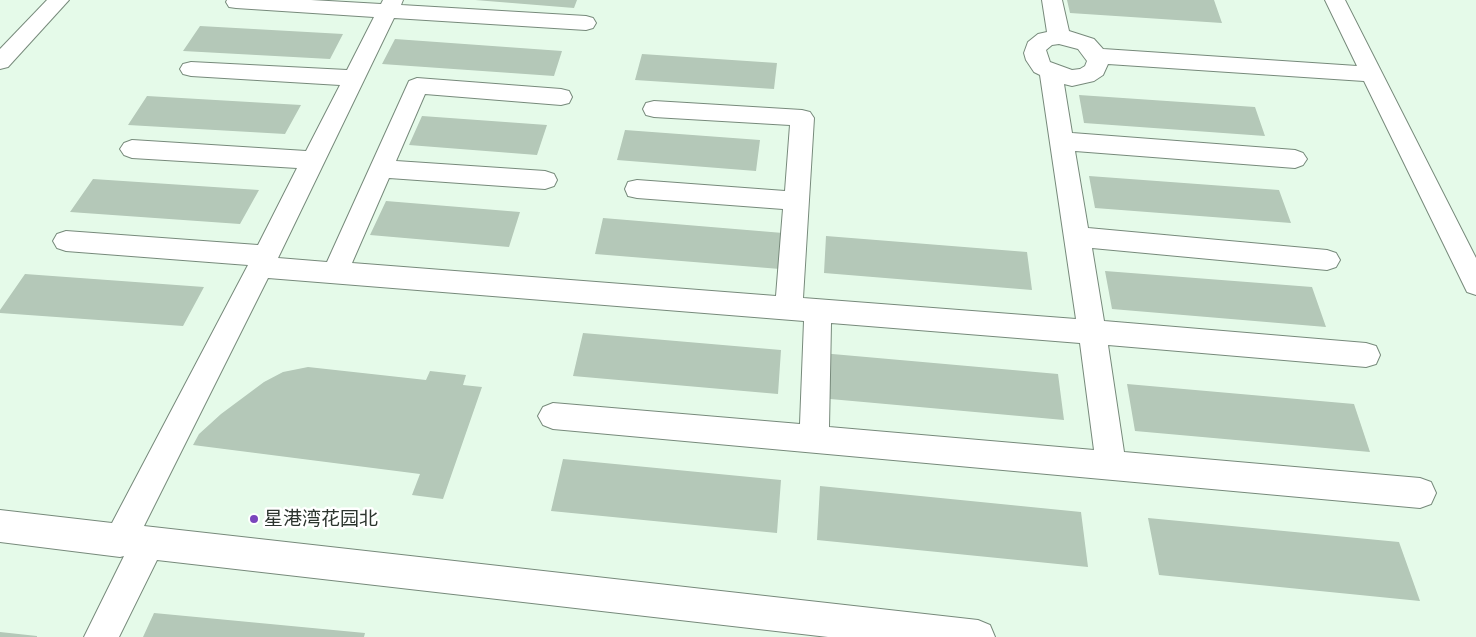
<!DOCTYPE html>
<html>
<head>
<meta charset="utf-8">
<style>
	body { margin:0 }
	canvas { display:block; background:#e5fae9 }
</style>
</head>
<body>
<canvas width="1476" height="637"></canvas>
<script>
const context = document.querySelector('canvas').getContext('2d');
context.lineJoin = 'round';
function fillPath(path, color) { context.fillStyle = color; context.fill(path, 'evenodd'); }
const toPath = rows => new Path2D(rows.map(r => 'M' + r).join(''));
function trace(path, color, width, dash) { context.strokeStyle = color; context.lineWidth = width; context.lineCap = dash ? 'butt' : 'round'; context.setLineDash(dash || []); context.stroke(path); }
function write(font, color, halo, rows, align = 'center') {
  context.font = font + ' Commissioner,"Noto Sans SC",sans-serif'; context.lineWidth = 5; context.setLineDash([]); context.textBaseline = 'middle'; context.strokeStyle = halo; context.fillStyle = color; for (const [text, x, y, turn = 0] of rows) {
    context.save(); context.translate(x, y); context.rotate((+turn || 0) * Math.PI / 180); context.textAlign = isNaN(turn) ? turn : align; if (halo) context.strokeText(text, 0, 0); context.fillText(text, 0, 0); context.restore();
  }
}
const building = toPath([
	[475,0,577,0,574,8],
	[1067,0,1214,0,1222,23,1070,13],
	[200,26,343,34,330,59,183,51],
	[395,39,562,51,554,76,382,64],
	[642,54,777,63,774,89,635,80],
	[1079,95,1255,107,1265,136,1084,123],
	[147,96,301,105,285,134,128,125],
	[422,116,547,125,537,155,409,145],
	[625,130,760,140,756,171,617,160],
	[1089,176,1279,190,1291,223,1095,208],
	[93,179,259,190,240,224,70,212],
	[386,201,520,212,509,247,370,235],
	[603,218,783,233,780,269,595,254],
	[826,236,1027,252,1032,290,824,273],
	[1105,271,1312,287,1326,327,1112,309],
	[25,274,204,287,183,326,0,313,0,310],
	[583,333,781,350,778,394,573,376],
	[821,353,1058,374,1064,420,819,398],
	[308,367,426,380,430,371,466,375,463,385,482,387,443,499,412,495,420,474,193,445,199,434,221,414,264,382,283,372],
	[1127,384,1354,404,1370,452,1135,431],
	[563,459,781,480,777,533,551,511],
	[820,486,1081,512,1088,567,817,540],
	[1148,518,1399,542,1420,601,1159,575],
	[154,613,365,633,364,637,143,637],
	[0,632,37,636,37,637,0,637]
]);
const minor = toPath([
	[227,0,311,0,381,4,383,0,403,0,401,5,586,16,593,18,596,23,593,28,586,30,394,18,278,258,327,262,409,81,417,78,561,89,569,91,572,97,569,103,561,105,425,94,396,161,545,171,554,174,557,180,554,186,545,189,389,178,352,263,776,296,783,209,637,198,628,196,625,189,628,182,637,180,785,191,790,125,654,117,646,115,643,109,646,103,654,101,802,110,810,112,814,118,803,298,1076,319,1040,75,1034,72,1026,60,1024,53,1028,42,1038,34,1047,32,1042,0,1062,0,1069,31,1094,39,1103,49,1357,66,1325,0,1345,0,1476,258,1476,295,1467,292,1364,81,1108,64,1103,75,1094,81,1072,86,1064,84,1072,133,1295,150,1303,153,1307,159,1303,165,1295,168,1075,151,1088,228,1327,250,1336,253,1340,260,1336,267,1327,270,1092,248,1104,321,1366,343,1376,346,1380,355,1376,364,1366,367,1108,345,1124,452,1420,478,1431,482,1436,493,1431,504,1420,508,553,429,543,425,538,416,543,407,553,403,800,424,804,321,268,278,144,526,978,620,990,625,995,637,828,637,157,560,119,637,84,637,124,556,120,557,0,542,0,510,112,523,248,265,66,251,57,248,53,241,57,234,66,231,258,245,297,168,132,158,124,155,120,149,124,143,132,140,306,151,340,85,191,76,183,74,180,69,183,64,191,62,347,70,374,17,236,8,229,7,226,2,227,0],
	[1059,44,1078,49,1087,61,1085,66,1080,69,1072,70,1050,62,1046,50,1052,45,1059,44],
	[831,323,1080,343,1094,450,829,427,831,323]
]);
const major = toPath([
	[47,0,69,0,8,67,0,69,0,49,47,0]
]);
const markers = [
	[254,519,5,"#7a45bc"]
];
const poiNames = [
	["星港湾花园北",264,519]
];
fillPath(building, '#b4c8b8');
trace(minor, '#778a7b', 2);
trace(major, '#778a7b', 2);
fillPath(minor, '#fff');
fillPath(major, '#fff');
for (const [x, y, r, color] of markers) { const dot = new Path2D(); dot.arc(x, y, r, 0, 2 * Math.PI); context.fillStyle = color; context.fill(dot); trace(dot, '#fff', 2); }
write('19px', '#2c342e', '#fff', poiNames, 'left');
</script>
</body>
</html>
